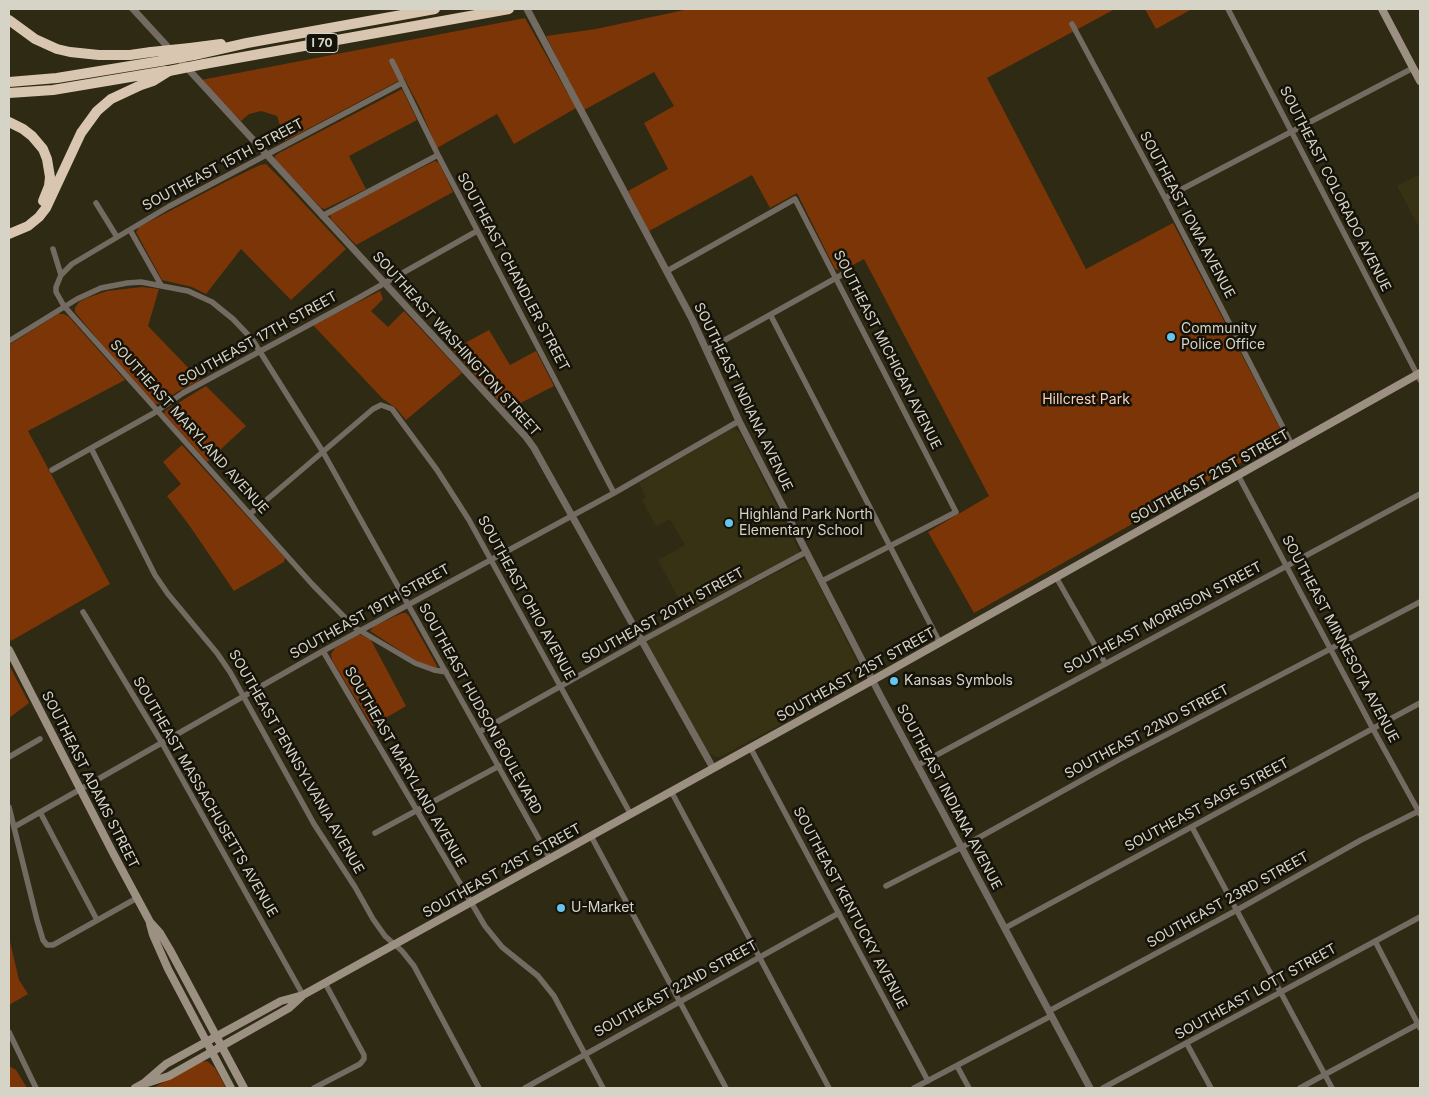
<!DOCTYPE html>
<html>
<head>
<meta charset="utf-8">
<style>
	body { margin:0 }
	#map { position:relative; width:1429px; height:1097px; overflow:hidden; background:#2e2a14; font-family:Inter,sans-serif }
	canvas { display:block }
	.frame { position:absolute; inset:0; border:10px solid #d6d4c7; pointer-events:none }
</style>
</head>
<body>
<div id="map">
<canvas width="1429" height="1097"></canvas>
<div class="frame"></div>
</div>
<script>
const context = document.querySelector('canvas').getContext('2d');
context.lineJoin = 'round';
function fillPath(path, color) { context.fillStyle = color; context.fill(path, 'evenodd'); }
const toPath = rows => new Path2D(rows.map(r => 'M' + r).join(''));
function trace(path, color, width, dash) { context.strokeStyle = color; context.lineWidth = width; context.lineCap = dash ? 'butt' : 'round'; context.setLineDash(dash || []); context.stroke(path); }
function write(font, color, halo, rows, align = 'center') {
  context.font = font + ' Inter,sans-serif'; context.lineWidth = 5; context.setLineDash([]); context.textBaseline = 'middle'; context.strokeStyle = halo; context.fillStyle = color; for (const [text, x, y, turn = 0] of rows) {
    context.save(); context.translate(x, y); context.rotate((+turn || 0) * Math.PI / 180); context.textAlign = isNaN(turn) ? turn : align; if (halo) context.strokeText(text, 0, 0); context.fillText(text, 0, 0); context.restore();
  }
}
const built = toPath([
	[1420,174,1420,229,1397,186],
	[734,429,740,433,799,551,798,554,686,612,658,560,685,545,670,519,656,526,642,500,646,497,639,483,730,430],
	[803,559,808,564,861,670,861,675,859,678,796,716,720,757,715,757,707,751,647,643,653,637]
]);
const green = toPath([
	[689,9,1115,9,987,78,1086,269,1173,223,1285,438,974,613,928,532,989,496,864,259,842,271,835,269,797,193,770,208,752,175,649,231,628,191,668,169,644,123,674,106,654,72,584,110,546,36,596,29],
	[1145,9,1192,9,1156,29],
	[525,18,576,108,514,144,497,114,437,148,420,108,404,78,285,141,277,116,261,111,249,114,241,121,201,80],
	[402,89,417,120,349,156,366,189,325,209,321,208,275,159,275,156,279,153],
	[435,161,439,163,453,192,356,245,331,219,330,215,334,211],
	[266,164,282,180,346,249,291,300,241,249,206,294,192,287,162,280,136,232,139,227,231,179,260,165],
	[142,287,159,289,148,326,200,380,177,392,161,403,156,404,150,403,75,312,75,308,79,302,87,298,107,291],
	[380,291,383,299,371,311,388,327,404,311,462,373,406,420,396,408,383,399,313,325],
	[58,314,64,314,69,317,125,380,28,431,110,584,11,641,9,637,9,345],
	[489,330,510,365,536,351,554,386,507,410,452,350],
	[206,386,246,426,207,462,164,414,165,411],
	[182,445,285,558,284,562,234,591,189,525,167,496,181,484,163,462],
	[402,613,406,613,409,616,437,666,436,668,433,668,413,659,370,631,374,626],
	[358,635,362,635,371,640,406,706,372,726,332,660,331,654,335,648],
	[9,665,29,703,9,718],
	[9,937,19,980,28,994,9,1005],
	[207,1061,215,1068,226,1088,153,1088,201,1062],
	[9,1066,16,1070,27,1088,9,1088]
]);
const minor = toPath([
	[1228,9,1420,380],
	[1072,24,1165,198,1292,445],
	[392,61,438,155,614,493],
	[402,83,168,207,72,264,61,275,56,287,56,292,64,306,312,584,354,627,415,663,434,670,446,672],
	[1165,198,1413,68],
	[96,203,117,237],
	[322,216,438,155],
	[130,230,161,285],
	[53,249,61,275],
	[667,271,795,199,956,512,822,581],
	[771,316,940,643],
	[9,341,77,299,101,288,127,283,141,282,188,291,212,302,233,319,252,339,323,452,550,859],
	[707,350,845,273],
	[91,448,155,575,168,594,217,653,230,672,314,824,355,887,373,919,385,936,402,951,414,966,479,1088],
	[52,470,154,413,183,393,353,301,477,231],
	[1238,475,1373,729,1420,814],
	[250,514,373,409,381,405,392,409,437,470,469,520,630,813],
	[1056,577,1105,663],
	[83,612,162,743,303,995],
	[323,651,485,926,502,947,538,976,554,996,603,1088],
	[479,732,641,641,806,552],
	[750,747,928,1081],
	[9,757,40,739],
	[918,765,1420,494],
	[671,791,829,1088],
	[9,807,37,920,43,940,47,945,53,945,137,898],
	[40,812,97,920],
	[14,827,323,651,614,493,739,421],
	[1192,827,1332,1088],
	[375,833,499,766],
	[591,836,726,1088],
	[886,886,962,847,1120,759,1420,602],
	[1005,928,1420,703],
	[1375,941,1420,1028],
	[1049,1011,1237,910,1361,840,1419,811],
	[9,1032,36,1088],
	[1187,1044,1211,1088],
	[957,1066,969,1088],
	[314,1088,360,1064,364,1059,364,1055,325,983],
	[525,1088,839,913],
	[914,1088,1051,1016],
	[1103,1088,1420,917],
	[1300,1088,1420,1023]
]);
const tertiary = toPath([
	[133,9,526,437,534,448,713,768],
	[527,9,692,319,739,421,879,693,1090,1088]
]);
const secondary = toPath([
	[1382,9,1420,81],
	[9,650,113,853,150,922,160,933,170,950,244,1088],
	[150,924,153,935,168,969,231,1088],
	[147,1083,169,1076,289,1008,302,996],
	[135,1088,144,1083,166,1064,206,1042,281,1001,303,995,873,680,1420,373]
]);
const motorway = toPath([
	[9,20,35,39,57,49,70,52,99,55,130,55,151,52],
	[190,48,221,44],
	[194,55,247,43,435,9],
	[204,64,509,9],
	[9,82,57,78,161,61],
	[9,93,53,90,166,71],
	[9,122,23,129,32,136,43,149,47,159,50,177,49,186,43,201],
	[9,234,28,226,39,217,46,208,81,133,97,111,111,99,141,85,153,81,169,71]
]);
const motorwayBridge = toPath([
	[151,52,190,48],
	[161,61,194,55],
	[169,71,204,64]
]);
const markers = [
	[1171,337,5,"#65c5ee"],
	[729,523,5,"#65c5ee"],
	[894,681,5,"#65c5ee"],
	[561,908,5,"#65c5ee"]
];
const shields = [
	[322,43,32]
];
const shieldNames = [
	["I 70",322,43]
];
const streetNames = [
	["SOUTHEAST 15TH STREET",223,165,-28],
	["SOUTHEAST COLORADO AVENUE",1335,189,63],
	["SOUTHEAST IOWA AVENUE",1187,215,62],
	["SOUTHEAST CHANDLER STREET",513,272,62],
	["SOUTHEAST 17TH STREET",258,339,-29],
	["SOUTHEAST WASHINGTON STREET",456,344,48],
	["SOUTHEAST MICHIGAN AVENUE",887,350,63],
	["SOUTHEAST INDIANA AVENUE",743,397,64],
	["SOUTHEAST MARYLAND AVENUE",189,427,48],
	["SOUTHEAST 21ST STREET",1210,477,-29],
	["SOUTHEAST OHIO AVENUE",526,598,61],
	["SOUTHEAST 19TH STREET",370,612,-29],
	["SOUTHEAST 20TH STREET",663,616,-29],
	["SOUTHEAST MORRISON STREET",1163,618,-28],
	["SOUTHEAST MINNESOTA AVENUE",1340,639,62],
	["SOUTHEAST 21ST STREET",856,675,-29],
	["SOUTHEAST HUDSON BOULEVARD",480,709,61],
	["SOUTHEAST 22ND STREET",1147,732,-28],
	["SOUTHEAST PENNSYLVANIA AVENUE",296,762,60],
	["SOUTHEAST MARYLAND AVENUE",405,767,60],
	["SOUTHEAST ADAMS STREET",90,780,63],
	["SOUTHEAST MASSACHUSETTS AVENUE",205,797,60],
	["SOUTHEAST INDIANA AVENUE",949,797,62],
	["SOUTHEAST SAGE STREET",1207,805,-28],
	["SOUTHEAST 21ST STREET",502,871,-29],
	["SOUTHEAST 23RD STREET",1228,900,-29],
	["SOUTHEAST KENTUCKY AVENUE",850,908,62],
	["SOUTHEAST 22ND STREET",676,989,-29],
	["SOUTHEAST LOTT STREET",1256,992,-29]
];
const poiNames = [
	["Community",1181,329],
	["Police Office",1181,345],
	["Highland Park North",739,515],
	["Elementary School",739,531],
	["Kansas Symbols",904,681],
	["U-Market",571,908]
];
const parkNames = [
	["Hillcrest Park",1086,400]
];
fillPath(built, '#383215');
fillPath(green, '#7c3507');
trace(minor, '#736b62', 5.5);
trace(tertiary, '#736b62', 7);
trace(secondary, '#9c9082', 8);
trace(motorway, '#d8c6b0', 10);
trace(motorwayBridge, '#d8c6b0', 10);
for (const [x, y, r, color] of markers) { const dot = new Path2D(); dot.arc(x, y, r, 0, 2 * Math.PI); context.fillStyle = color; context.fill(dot); trace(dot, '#151309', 2); }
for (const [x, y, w] of shields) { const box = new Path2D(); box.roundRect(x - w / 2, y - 9.5, w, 19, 4); context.fillStyle = '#151309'; context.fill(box); trace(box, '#d6d4c7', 1); }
write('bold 12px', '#d6d4c7', null, shieldNames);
write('14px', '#d6d4c7', '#151309', streetNames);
write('14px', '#d6d4c7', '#151309', poiNames, 'left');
write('14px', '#fccfba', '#151309', parkNames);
</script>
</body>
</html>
